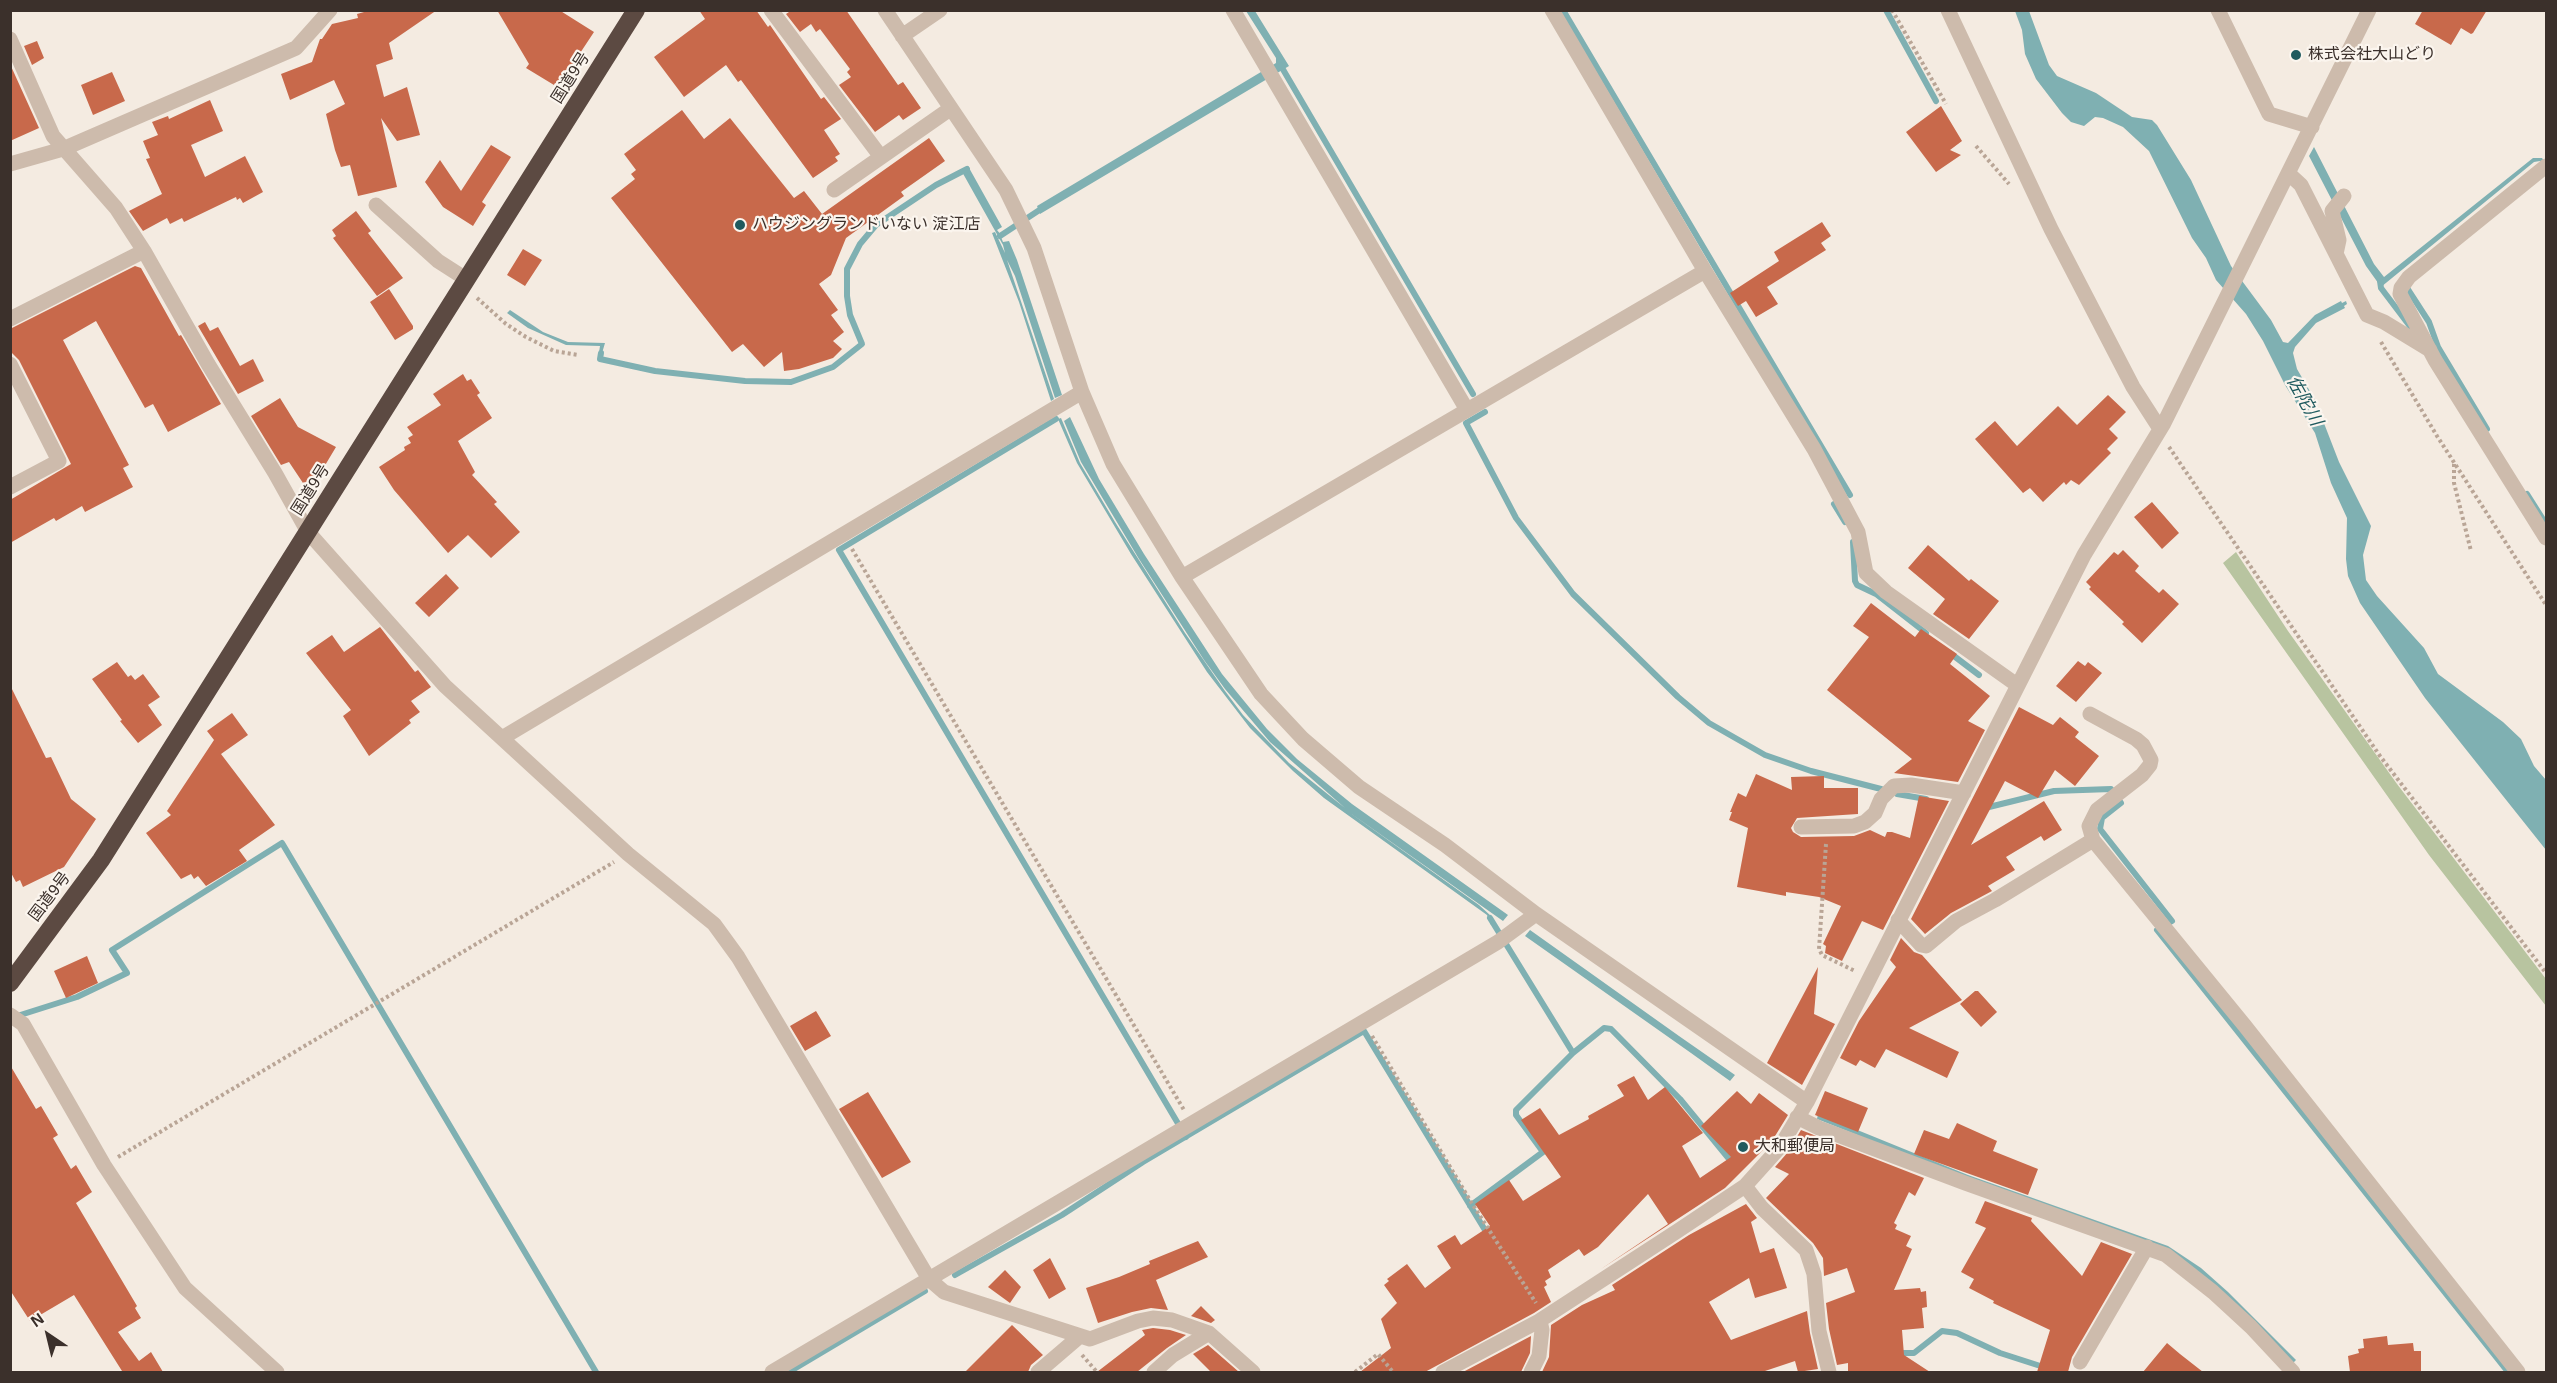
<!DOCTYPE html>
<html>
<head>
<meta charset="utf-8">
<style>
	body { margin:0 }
	#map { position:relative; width:2557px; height:1383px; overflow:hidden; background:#f4ebe1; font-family:Helvetica,sans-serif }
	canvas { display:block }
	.frame { position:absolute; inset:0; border:12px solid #3b302b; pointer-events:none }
	.north { position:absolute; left:18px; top:1305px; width:60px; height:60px; -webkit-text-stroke:4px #fbf5ee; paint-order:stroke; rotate:325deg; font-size:16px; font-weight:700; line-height:24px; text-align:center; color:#3b302b }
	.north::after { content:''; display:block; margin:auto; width:21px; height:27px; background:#3b302b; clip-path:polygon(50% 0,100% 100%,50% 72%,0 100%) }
</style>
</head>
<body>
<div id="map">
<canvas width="2557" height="1383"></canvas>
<div class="frame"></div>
<div class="north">N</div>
</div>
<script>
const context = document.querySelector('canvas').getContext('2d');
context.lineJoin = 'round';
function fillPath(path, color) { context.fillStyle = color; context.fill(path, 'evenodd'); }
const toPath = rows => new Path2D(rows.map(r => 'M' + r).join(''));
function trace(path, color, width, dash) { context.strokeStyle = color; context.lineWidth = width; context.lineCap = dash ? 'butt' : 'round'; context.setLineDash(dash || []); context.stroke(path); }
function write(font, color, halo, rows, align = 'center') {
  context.font = font + ' Helvetica,"Noto Sans JP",sans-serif'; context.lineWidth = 4.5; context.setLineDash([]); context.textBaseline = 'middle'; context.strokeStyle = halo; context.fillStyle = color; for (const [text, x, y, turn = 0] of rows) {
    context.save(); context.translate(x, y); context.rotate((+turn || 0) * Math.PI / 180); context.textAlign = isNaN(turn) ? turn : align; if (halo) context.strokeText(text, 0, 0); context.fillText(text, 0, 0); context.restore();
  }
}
const green = toPath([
	[2236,552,2288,631,2397,784,2546,979,2546,1006,2429,855,2223,563]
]);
const water = toPath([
	[1246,11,1255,11,1289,66,1040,214,1037,206,1276,63,1276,58],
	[2015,11,2029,11,2049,65,2057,76,2096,93,2132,117,2152,120,2157,125,2191,180,2231,266,2271,320,2283,342,2288,343,2315,315,2341,301,2342,303,2346,301,2347,304,2344,306,2345,308,2316,323,2295,347,2293,353,2297,369,2315,400,2339,462,2371,526,2363,555,2366,580,2377,596,2424,648,2438,674,2503,722,2521,739,2534,766,2546,780,2546,850,2425,698,2360,603,2348,576,2346,559,2347,518,2331,483,2315,433,2285,385,2263,341,2246,314,2216,280,2206,258,2192,238,2149,151,2123,127,2103,118,2095,117,2084,126,2071,122,2062,113,2036,79,2025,54,2022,30],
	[2314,147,2374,264,2384,277,2533,158,2542,158,2546,164,2546,171,2540,161,2534,162,2381,287,2366,266,2309,156],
	[968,166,1002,227,997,230,1002,236,1001,237,1003,242,1009,241,1017,260,1062,395,1055,398,1015,276,1007,260,1054,399,1051,401,1019,302,992,233,995,232,1005,253,1003,245,961,170],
	[510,310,543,332,568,342,605,343,600,360,598,359,600,346,566,345,528,328,507,313],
	[1070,417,1099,479,1144,554,1222,674,1267,729,1297,759,1352,804,1508,915,1503,921,1346,810,1479,905,1491,916,1494,924,1491,925,1487,915,1324,798,1293,771,1250,728,1207,672,1131,554,1077,463,1058,419,1061,418,1080,463,1115,522,1185,633,1225,691,1243,715,1289,763,1345,808,1270,742,1225,689,1204,660,1139,559,1081,462,1064,421],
	[1530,930,1679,1036,1735,1075,1730,1081,1691,1053,1525,936],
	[1818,1114,1968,1175,2168,1246,2201,1268,2228,1292,2296,1360,2293,1363,2197,1271,1817,1119]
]);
const stream = toPath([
	[1563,10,1850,495],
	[1886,10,1936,101],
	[1281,66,1473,394],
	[1000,236,1044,207],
	[2380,281,2381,288,2412,329],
	[2407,288,2429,322,2438,347,2487,429],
	[601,353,600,359,655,371,745,381,791,382,833,367,862,344,850,315,847,296,847,269,860,244,876,225,936,185,967,169],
	[1485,412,1466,423,1516,518,1573,594,1678,697,1709,723,1765,755,1811,771,1881,789],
	[1056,419,839,550,1186,1137],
	[2527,494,2546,524],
	[1834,504,1845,522],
	[1853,542,1855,581,1857,585,1876,594,1926,633],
	[1950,653,1979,675],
	[1897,794,1926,799],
	[1985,808,2054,791,2111,789,2121,803,2102,818,2100,829,2172,921,2157,930,2508,1372],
	[1490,918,1573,1053],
	[14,1017,77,997,127,973,112,950,282,843,596,1372],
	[1470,1206,1543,1152,1516,1115,1516,1110,1573,1053,1604,1028,1611,1029,1680,1099,1734,1165],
	[955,1275,1062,1215,1143,1162,1364,1031,1488,1235],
	[1896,1353,1914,1353,1942,1331,1957,1333,2000,1353,2059,1372],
	[789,1372,925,1291]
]);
const building = toPath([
	[371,10,437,10,389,43,393,59,376,65,384,97,407,87,420,135,397,141,381,118,397,187,358,196,350,165,341,167,335,150,326,114,345,104,334,80,290,100,281,74,312,62,320,39,322,39,332,24,358,18,357,14],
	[497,10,559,10,594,32,559,85,555,83,554,85,526,68,529,64],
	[699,10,756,10,768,27,770,25,821,99,824,97,841,119,824,130,840,154,835,157,838,161,813,178,741,80,738,82,726,65,684,97,654,57,705,19],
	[792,10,846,10,898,85,903,82,921,108,903,120,899,115,875,132,839,85,851,77,847,72,850,69,820,29,816,32,811,24,800,32,786,14],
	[2423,10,2487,10,2473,33,2471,34,2461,28,2451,45,2415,24],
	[37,41,44,58,32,65,24,46],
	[10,64,39,128,10,141],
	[112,72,125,101,93,115,81,85],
	[210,100,223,131,191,145,205,177,245,156,263,192,243,203,240,198,237,200,236,197,184,222,182,218,170,224,167,218,143,231,129,211,162,194,146,159,150,158,143,141,158,135,152,122,168,116,169,119],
	[1941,106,1962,141,1950,150,1961,155,1936,172,1906,132],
	[682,110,704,139,730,118,794,198,804,191,822,214,929,138,945,161,901,192,904,196,846,238,831,275,819,284,838,310,831,315,844,332,833,341,842,349,833,358,799,369,784,371,782,352,764,367,743,344,732,352,611,198,635,179,631,174,636,170,624,154],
	[491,145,511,157,482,202,486,205,473,226,443,207,425,182,440,160,461,191],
	[356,211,371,231,368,233,403,278,377,296,333,238,336,236,332,230],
	[1822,222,1831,236,1821,243,1826,250,1767,287,1778,304,1756,317,1746,301,1738,306,1730,293,1779,261,1774,252],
	[523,249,542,260,525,286,507,275],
	[135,266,141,268,179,336,181,335,221,404,168,432,153,404,145,408,96,321,63,340,129,465,123,468,133,487,85,512,82,506,56,521,54,518,10,543,10,500,71,464,19,360,10,351,10,329],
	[389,289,413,326,413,329,395,340,370,302],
	[205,322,210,331,218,327,240,366,253,359,264,381,238,394,198,326],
	[463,374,467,381,471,379,480,393,477,395,492,418,458,441,475,472,472,475,497,502,494,504,520,532,491,558,468,535,448,553,394,490,379,467,405,450,404,447,411,443,408,438,413,435,407,427,441,405,433,394],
	[2108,395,2126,412,2109,429,2118,438,2107,449,2111,453,2079,485,2071,480,2066,485,2064,482,2043,502,2030,488,2023,493,1975,439,1995,421,2017,446,2058,406,2077,425],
	[280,398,298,427,336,447,309,492,289,462,281,465,251,416],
	[2152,502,2179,533,2162,549,2134,517],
	[1928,545,1969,581,1971,579,1999,601,1969,639,1933,614,1945,599,1908,568],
	[2123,550,2139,566,2135,571,2159,593,2163,589,2179,604,2142,643,2122,624,2124,622,2089,589,2091,587,2086,582,2114,552,2118,555],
	[446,574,459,588,429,617,415,603],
	[1871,603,1915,637,1921,629,1957,654,1950,664,1990,696,1968,721,1985,730,1958,782,1894,773,1912,759,1827,690,1869,637,1853,626],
	[380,627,415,672,418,670,431,687,411,701,420,712,409,720,411,723,369,756,343,716,351,710,306,653,332,635,344,652],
	[2078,661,2085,666,2088,662,2102,673,2076,702,2056,686],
	[117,662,128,677,131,675,135,680,143,674,160,697,148,705,162,725,138,743,120,721,122,720,92,679],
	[10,685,46,758,51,757,71,799,96,819,64,867,23,887,20,880,16,882,10,871],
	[2019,707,2053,725,2060,717,2079,732,2075,737,2099,756,2075,786,2055,770,2038,798,2005,781,1971,845,2044,801,2062,830,2044,841,2041,836,2006,857,2015,870,1988,886,1992,891,1951,913,1925,934,1911,919],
	[232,713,248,735,221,754,275,825,239,850,247,861,206,886,198,876,194,879,191,874,181,879,146,833,171,815,167,811,214,740,207,731],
	[1756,774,1792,790,1791,777,1824,776,1824,788,1858,788,1858,814,1797,818,1791,828,1793,832,1801,837,1854,836,1870,830,1885,837,1887,832,1892,832,1910,838,1919,796,1949,801,1883,930,1862,921,1842,961,1825,953,1826,946,1823,944,1841,906,1819,897,1786,892,1786,896,1737,887,1748,828,1729,820,1732,812,1730,812,1738,793,1746,797],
	[1901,938,1914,952,1922,955,1962,1000,1909,1028,1959,1052,1947,1078,1886,1049,1875,1068,1860,1060,1856,1066,1840,1058,1859,1021,1896,967,1890,960],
	[87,956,98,983,66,998,54,971],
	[1818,967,1814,1014,1835,1024,1802,1085,1767,1063],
	[1975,991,1978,991,1997,1012,1981,1027,1960,1004],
	[816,1011,831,1036,805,1051,790,1026],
	[10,1065,36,1109,41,1106,58,1135,53,1138,71,1169,76,1165,92,1192,76,1203,137,1306,135,1308,141,1318,118,1332,139,1361,151,1352,163,1372,120,1372,122,1371,74,1295,30,1321,10,1290],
	[1634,1076,1648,1100,1665,1087,1703,1133,1682,1146,1700,1178,1731,1157,1701,1126,1737,1091,1751,1104,1759,1093,1788,1115,1772,1141,1725,1188,1601,1269,1668,1224,1648,1194,1598,1247,1584,1256,1579,1249,1548,1270,1551,1277,1545,1281,1547,1285,1544,1287,1551,1302,1534,1313,1425,1372,1360,1372,1391,1348,1381,1319,1397,1303,1384,1285,1389,1281,1387,1279,1407,1264,1425,1288,1451,1268,1437,1246,1455,1235,1461,1245,1490,1226,1475,1204,1509,1180,1523,1201,1561,1177,1521,1120,1540,1108,1559,1135,1589,1119,1588,1116,1624,1096,1617,1085],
	[1825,1091,1868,1108,1858,1132,1815,1115],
	[868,1092,911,1162,882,1178,839,1109],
	[1957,1123,1997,1141,1993,1151,2038,1169,2028,1195,1914,1154,1924,1130,1949,1139],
	[1801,1130,1924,1178,1915,1196,1909,1192,1894,1223,1897,1225,1895,1229,1911,1236,1906,1246,1912,1249,1894,1290,1920,1288,1921,1292,1926,1291,1927,1307,1922,1308,1924,1328,1902,1330,1904,1355,1930,1372,1848,1372,1848,1363,1837,1365,1829,1329,1826,1303,1855,1292,1847,1268,1824,1276,1823,1258,1813,1243,1766,1198,1789,1174,1775,1167,1788,1152],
	[1985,1201,2032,1218,2031,1221,2082,1276,2101,1242,2132,1254,2072,1357,2068,1372,2037,1372,2050,1330,1993,1303,1994,1301,1969,1288,1974,1279,1961,1272,1986,1228,1975,1223],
	[1746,1204,1757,1218,1751,1222,1760,1253,1774,1248,1787,1288,1755,1298,1749,1278,1709,1302,1731,1340,1807,1311,1810,1333,1818,1369,1798,1372,1795,1361,1762,1372,1542,1372,1549,1357,1551,1325,1582,1305,1615,1290,1612,1285,1689,1235],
	[1198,1241,1208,1257,1156,1280,1168,1310,1151,1308,1132,1312,1098,1323,1086,1288,1119,1277,1150,1264,1149,1261],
	[1050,1258,1066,1289,1049,1299,1033,1270],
	[1005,1270,1021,1287,1010,1303,988,1287],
	[1201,1306,1215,1320,1211,1323,1191,1316],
	[1012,1325,1043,1355,1031,1365,1028,1372,965,1372],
	[1153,1328,1170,1330,1186,1335,1167,1348,1137,1372,1097,1372,1145,1335,1142,1330],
	[1531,1336,1530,1353,1521,1372,1463,1372],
	[2387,1336,2388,1345,2413,1343,2414,1351,2421,1351,2421,1372,2350,1372,2348,1356,2359,1353,2358,1349,2364,1348,2363,1339],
	[2167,1343,2180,1354,2203,1372,2143,1372],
	[1208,1345,1239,1372,1211,1372,1193,1354]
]);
const path = toPath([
	[1892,10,1946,104],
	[1976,146,2009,184],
	[477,298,506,324,526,337,554,351,578,355],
	[2381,342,2437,436,2546,605],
	[2169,447,2380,756,2546,973],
	[2454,464,2454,483,2471,551],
	[852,549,1184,1110],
	[1826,844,1819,949,1822,955,1855,971],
	[1372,1036,1471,1202,1536,1303],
	[118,1157,614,862],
	[1082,1355,1097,1372],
	[1355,1372,1378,1354,1393,1372]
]);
const minor = toPath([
	[771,10,881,157],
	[885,10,1006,190,1034,248,1082,392,1113,464,1182,577,1261,694,1303,739,1359,787,1445,845,1536,914,1807,1102],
	[1233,10,1467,410],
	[1552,10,1705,271,1814,449,1858,532,1866,573,1886,592,2017,685],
	[1948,10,2051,229,2133,387,2160,429],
	[2218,10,2269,114,2312,127],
	[902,36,940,10],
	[10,39,53,136,116,208,144,251,208,364,275,473,308,532,445,686,628,854,714,924,738,957,929,1279,944,1292,1090,1339,1138,1321,1153,1318,1172,1320,1209,1333,1253,1372],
	[10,164,63,149,296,48,330,10],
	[2546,166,2409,277,2401,288,2400,294,2435,360,2546,538],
	[2288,173,2301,185,2367,315,2384,322,2430,350],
	[834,190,950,109],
	[376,205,438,261,466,279],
	[2336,254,2339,240,2332,211,2344,196],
	[10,319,144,251],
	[10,364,59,461,10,487],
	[1182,577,1705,271],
	[2090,714,2136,739,2143,745,2151,760,2150,765,2142,775,2097,810,2089,826,2093,840,2245,1026,2518,1372],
	[502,738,1082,392],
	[1801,827,1854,826,1865,822,1875,813,1881,799,1894,786,1911,785,1964,793],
	[1898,920,1921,945,1926,946,1956,921,1995,900,2093,840],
	[10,1015,23,1024,104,1165,185,1288,277,1372],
	[1797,1117,1819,1128,1965,1183,2166,1255,2213,1292,2251,1327,2293,1372],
	[1745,1186,1762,1208,1806,1250,1814,1274,1819,1331,1829,1372],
	[2080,1362,2147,1247],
	[772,1372,1498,942,1536,914],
	[1038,1372,1080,1336],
	[1154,1372,1173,1355,1209,1333],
	[1443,1372,1539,1321,1676,1232,1745,1186,1780,1147,1807,1102,2084,555,2164,423,2369,10],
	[1531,1372,1539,1356,1542,1330,1540,1321]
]);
const highway = toPath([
	[10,983,101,860,636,10]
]);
const markers = [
	[2296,55,6,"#1f5a5e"],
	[740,225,6,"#1f5a5e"],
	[1743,1147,6,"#1f5a5e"]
];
const poiNames = [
	["株式会社大山どり",2308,55],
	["ハウジングランドいない 淀江店",752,225],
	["大和郵便局",1755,1147]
];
const streetNames = [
	["国道9号",571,78,-58],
	["国道9号",311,490,-58],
	["国道9号",50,897,-53]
];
const waterNames = [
	["佐陀川",2304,401,61]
];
fillPath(green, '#b8c4a0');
fillPath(water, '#7fb0b2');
trace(stream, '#7fb0b2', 6);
fillPath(building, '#c8694b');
trace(path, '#b9a596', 4, [3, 3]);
trace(minor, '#cdbbac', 15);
trace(highway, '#5c4a42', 18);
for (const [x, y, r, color] of markers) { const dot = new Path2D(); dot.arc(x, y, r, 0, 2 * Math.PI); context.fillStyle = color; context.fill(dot); trace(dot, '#fbf5ee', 2); }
write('16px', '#3b302b', '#fbf5ee', poiNames, 'left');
write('16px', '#3b302b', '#fbf5ee', streetNames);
write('italic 18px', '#1f5a5e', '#fbf5ee', waterNames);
</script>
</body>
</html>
